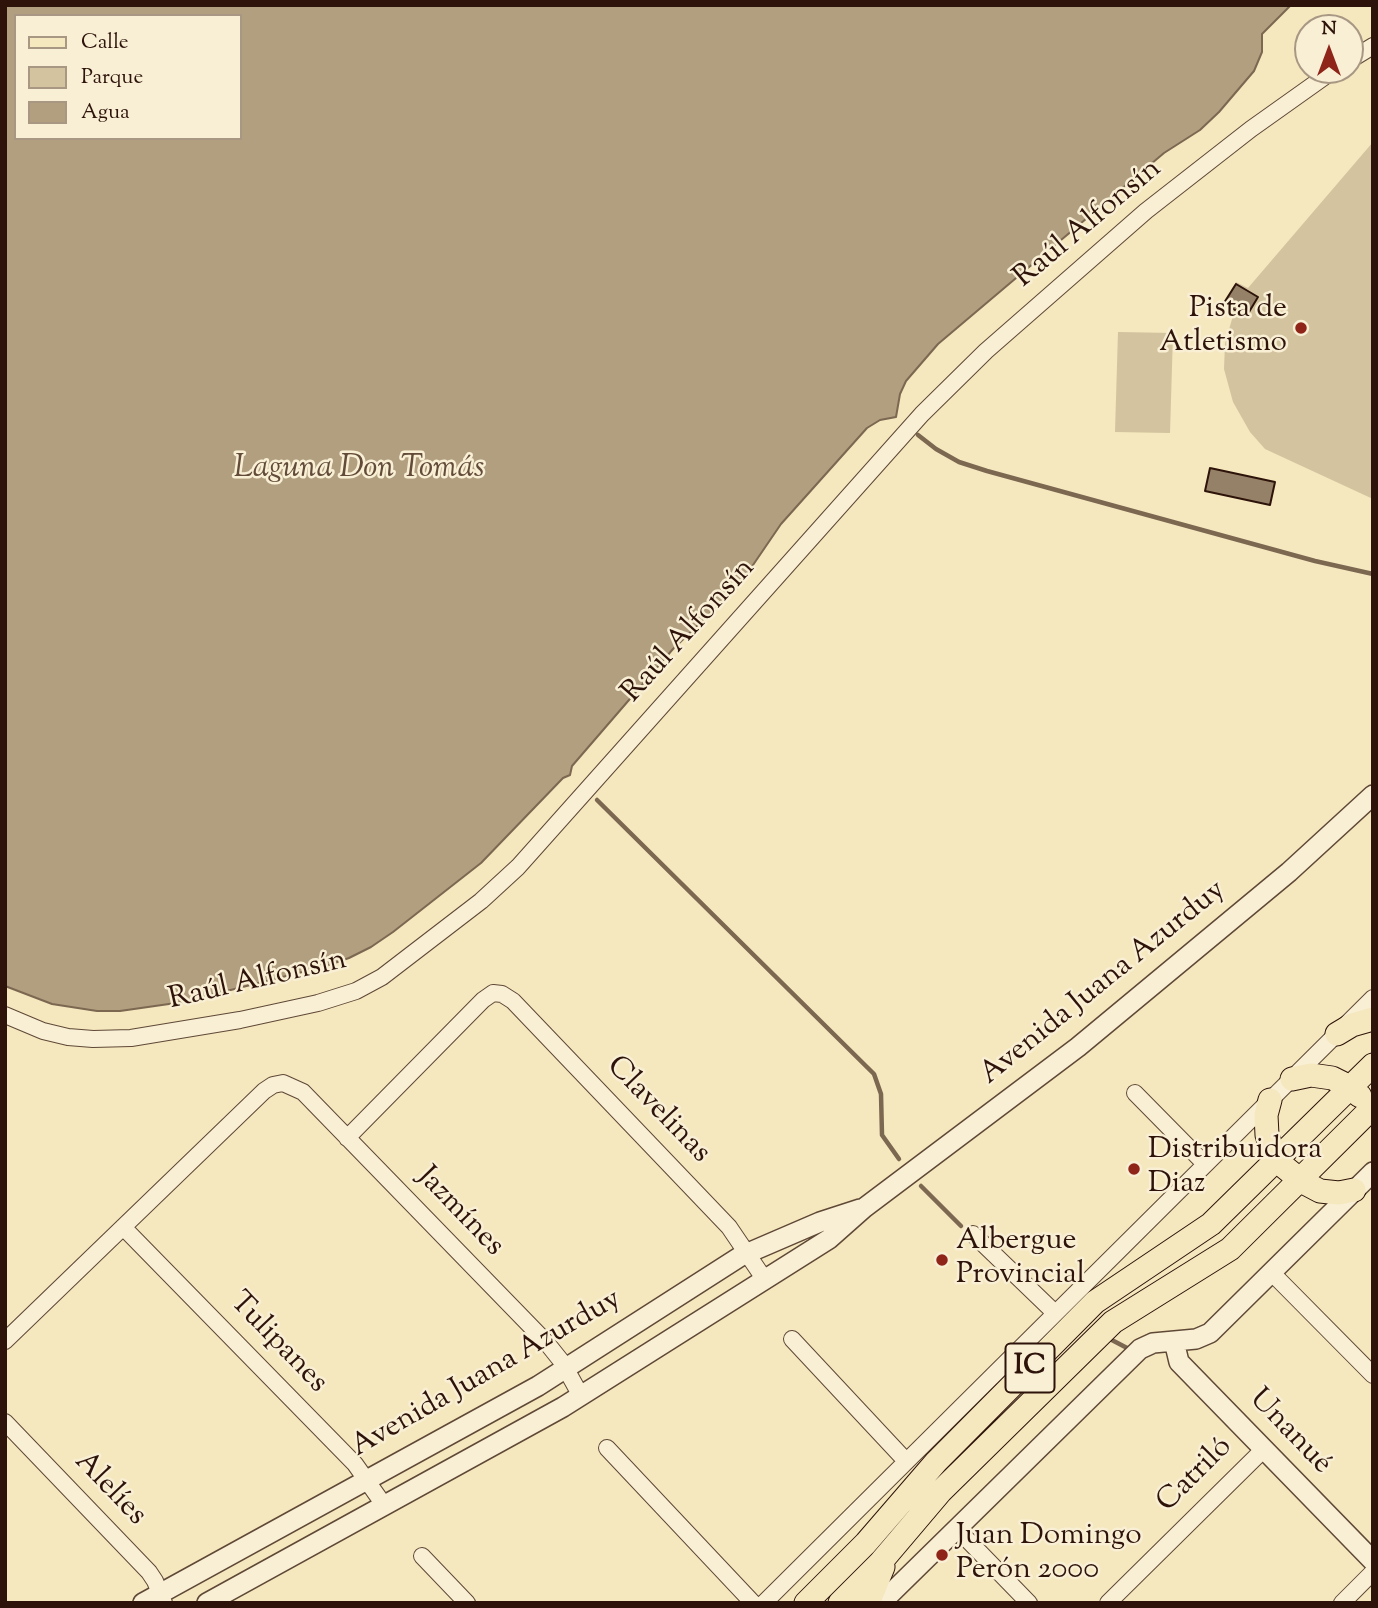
<!DOCTYPE html>
<html>
<head>
<meta charset="utf-8">
<style>
	body { margin:0 }
	#map { position:relative; width:1378px; height:1608px; overflow:hidden; background:#f5e7be; font-family:"Sorts Mill Goudy",serif }
	canvas { display:block }
	.frame { position:absolute; inset:0; border:7px solid #2d1309; pointer-events:none }
	.legend { position:absolute; left:14px; top:14px; width:228px; height:126px; box-sizing:border-box; background:#f8efd5; border:2px solid #a79783; margin:0; padding:9px 12px; list-style:none; font-size:21px; color:#2d1309 }
	.legend li { display:flex; align-items:center; gap:14px; height:35px }
	.legend b { width:35px; border:2px solid #a79783 }
	.north { position:absolute; left:1294px; top:14px; width:70px; height:70px; box-sizing:border-box; background:#f8efd5; border:2px solid #a79783; border-radius:50%; rotate:0deg; font-size:19px; font-weight:700; line-height:28px; text-align:center; color:#2d1309 }
	.north::after { content:''; display:block; margin:auto; width:24px; height:32px; background:#8f2418; clip-path:polygon(50% 0,100% 100%,50% 72%,0 100%) }
</style>
</head>
<body>
<div id="map">
<canvas width="1378" height="1608"></canvas>
<div class="frame"></div>
<ul class="legend">
<li><b style="height:9px;background:#f5e7be"></b>Calle</li>
<li><b style="height:19px;background:#d3c39f"></b>Parque</li>
<li><b style="height:19px;background:#b19f80"></b>Agua</li>
</ul>
<div class="north">N</div>
</div>
<script>
const context = document.querySelector('canvas').getContext('2d');
context.lineJoin = 'round';
function fillPath(path, color) { context.fillStyle = color; context.fill(path, 'evenodd'); }
const toPath = rows => new Path2D(rows.map(r => 'M' + r).join(''));
function trace(path, color, width, dash) { context.strokeStyle = color; context.lineWidth = width; context.lineCap = dash ? 'butt' : 'round'; context.setLineDash(dash || []); context.stroke(path); }
function write(font, color, halo, rows, align = 'center') {
  context.font = font + ' "Sorts Mill Goudy",serif'; context.lineWidth = 5; context.setLineDash([]); context.textBaseline = 'middle'; context.strokeStyle = halo; context.fillStyle = color; for (const [text, x, y, turn = 0] of rows) {
    context.save(); context.translate(x, y); context.rotate((+turn || 0) * Math.PI / 180); context.textAlign = isNaN(turn) ? turn : align; if (halo) context.strokeText(text, 0, 0); context.fillText(text, 0, 0); context.restore();
  }
}
const green = toPath([
	[1373,142,1373,499,1265,449,1250,432,1233,402,1224,369,1225,344,1234,312,1222,304,1236,282,1248,288],
	[1118,332,1173,333,1170,433,1115,432]
]);
const water = toPath([
	[5,5,1291,5,1262,34,1262,52,1254,71,1219,112,1200,130,1164,153,938,344,906,381,900,394,896,417,880,420,867,428,781,524,738,587,673,649,572,766,570,775,563,778,481,863,393,932,371,947,349,958,326,966,183,1002,120,1011,97,1011,52,1004,5,986,5,5],
	[16,16,240,16,240,138,16,138,16,16]
]);
const stream = toPath([
	[918,435,936,449,959,462,987,471,1315,561,1373,574],
	[597,800,874,1074,881,1094,882,1135,899,1159],
	[921,1186,961,1226],
	[1108,1338,1129,1349]
]);
const building = toPath([
	[1236,284,1258,297,1246,317,1224,303,1236,284],
	[1210,468,1275,482,1270,505,1205,491,1210,468]
]);
const minor = toPath([
	[1350,60,1373,46],
	[5,1015,43,1031,68,1037,93,1039,131,1038,240,1020,318,1003,356,991,382,977,481,901,518,867,922,414,986,351,1146,211,1251,129,1334,70],
	[1135,1093,1205,1164],
	[347,1138,483,1000,493,993,502,994,513,1001,729,1227,765,1280],
	[123,1227,355,1464,384,1505],
	[973,1234,1055,1313],
	[1271,1272,1373,1375],
	[792,1339,906,1461],
	[5,1341,264,1091,273,1085,283,1083,303,1092,546,1342,562,1362,581,1396],
	[5,1422,149,1572,155,1581,164,1603],
	[607,1448,753,1603],
	[957,1529,1029,1603],
	[422,1556,467,1603],
	[764,1603,1373,998],
	[1108,1603,1264,1449],
	[1342,1603,1373,1572]
]);
const tertiary = toPath([
	[1174,1341,1179,1362,1373,1561],
	[143,1603,538,1386,741,1256,820,1222,860,1209],
	[207,1603,563,1407,829,1239,864,1208,1078,1047,1289,872,1373,795],
	[881,1603,1140,1349,1153,1343,1196,1339,1210,1333,1373,1172]
]);
const primary = toPath([
	[1337,1034,1352,1025,1373,1019],
	[1292,1079,1311,1075,1332,1078,1346,1085,1360,1096],
	[1270,1100,1266,1115,1267,1135,1272,1150,1283,1166,1303,1182,1320,1191,1339,1193,1354,1190],
	[806,1603,866,1543,936,1462,1095,1302,1211,1224,1373,1065],
	[840,1603,880,1563,941,1491,1113,1322,1230,1249,1373,1107],
	[868,1603,883,1567]
]);
const markers = [
	[1301,328,7,"#8f2418"],
	[1134,1169,7,"#8f2418"],
	[942,1260,7,"#8f2418"],
	[942,1555,7,"#8f2418"]
];
const shields = [
	[1030,1368,49]
];
const shieldNames = [
	["IC",1030,1368]
];
const streetNames = [
	["Raúl Alfonsín",1089,225,-40],
	["Raúl Alfonsín",690,632,-48],
	["Raúl Alfonsín",258,982,-13],
	["Avenida Juana Azurduy",1104,984,-39],
	["Clavelinas",657,1111,46],
	["Jazmínes",459,1213,46],
	["Tulipanes",277,1344,46],
	["Avenida Juana Azurduy",487,1375,-30],
	["Unanué",1289,1433,46],
	["Catriló",1196,1476,-45],
	["Alelíes",109,1490,46]
];
const poiNames = [
	["Pista de",1287,311,"right"],
	["Atletismo",1287,345,"right"],
	["Distribuidora",1148,1152],
	["Diaz",1148,1186],
	["Albergue",956,1243],
	["Provincial",956,1277],
	["Juan Domingo",956,1538],
	["Perón 2000",956,1572]
];
const waterNames = [
	["Laguna Don Tomás",359,471]
];
fillPath(green, '#d3c39f');
fillPath(water, '#b19f80');
trace(water, '#7c6750', 2);
trace(stream, '#7c6750', 4.5);
fillPath(building, '#958167');
trace(building, '#2d1309', 2);
trace(minor, '#5f4836', 18);
trace(tertiary, '#5f4836', 22);
trace(primary, '#2d1309', 25);
trace(minor, '#f8efd5', 16);
trace(tertiary, '#f8efd5', 19);
trace(primary, '#f5e7be', 23);
for (const [x, y, r, color] of markers) { const dot = new Path2D(); dot.arc(x, y, r, 0, 2 * Math.PI); context.fillStyle = color; context.fill(dot); trace(dot, '#f8efd5', 2.5); }
for (const [x, y, w] of shields) { const box = new Path2D(); box.roundRect(x - w / 2, y - 24.5, w, 49, 5); context.fillStyle = '#f8efd5'; context.fill(box); trace(box, '#2d1309', 2); }
write('bold 28px', '#2d1309', null, shieldNames);
write('30px', '#2d1309', '#f8efd5', streetNames);
write('30px', '#2d1309', '#f8efd5', poiNames, 'left');
write('italic 32px', '#624b39', '#f8efd5', waterNames);
</script>
</body>
</html>
